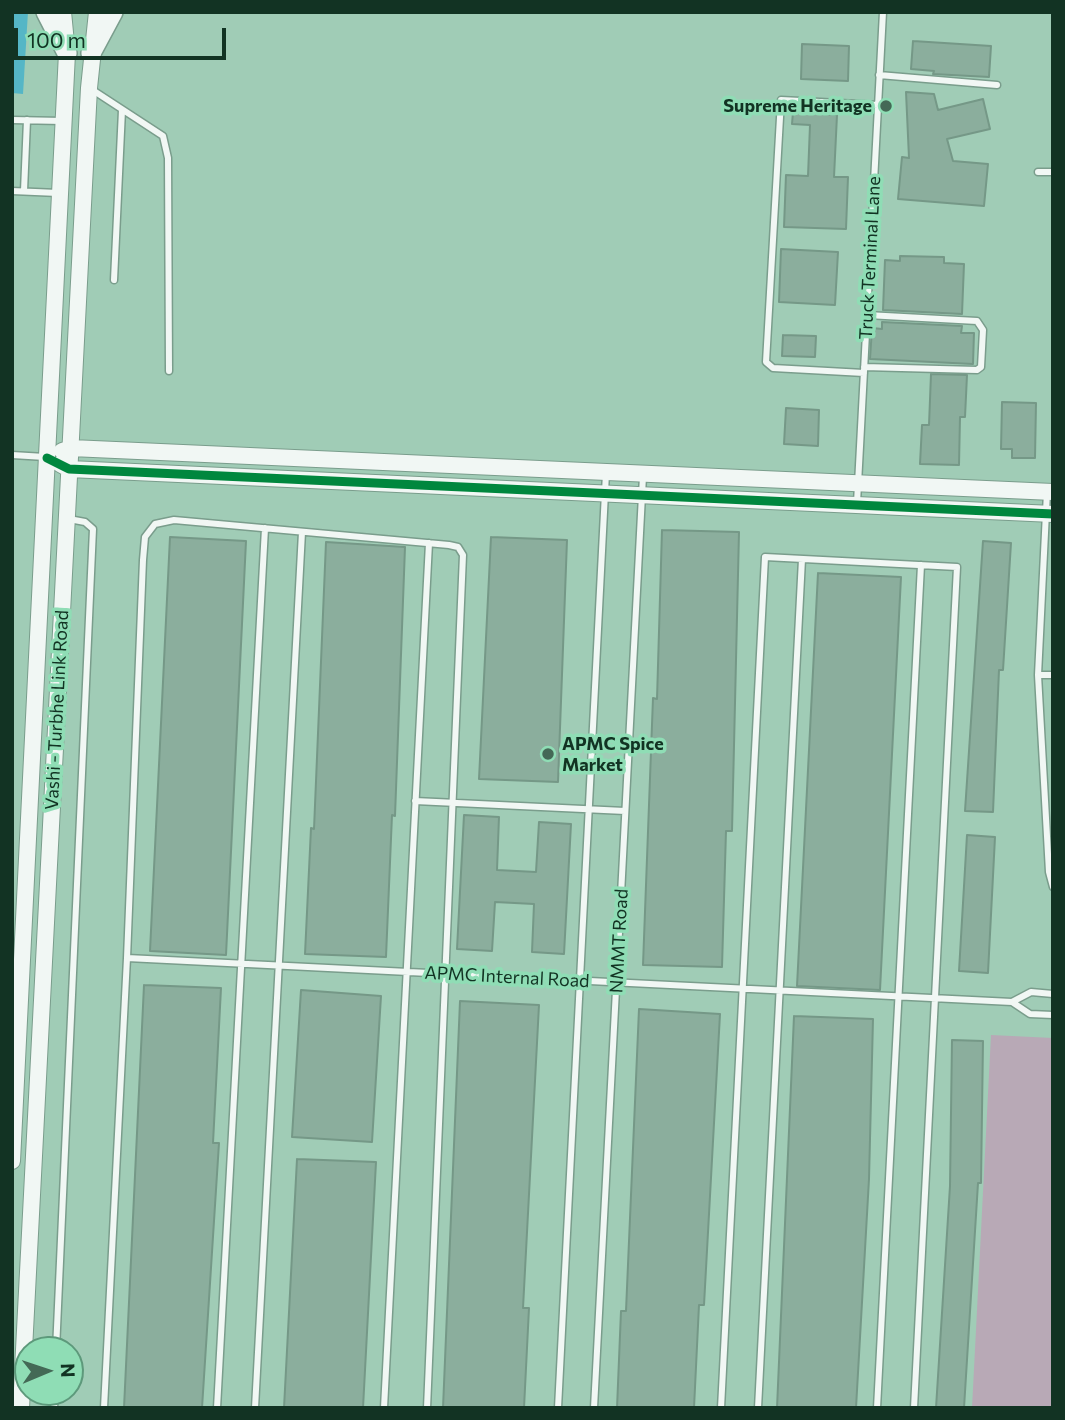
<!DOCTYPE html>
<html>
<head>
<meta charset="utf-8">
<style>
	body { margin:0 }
	#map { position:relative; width:1065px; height:1420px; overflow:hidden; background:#a0ccb6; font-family:Commissioner,sans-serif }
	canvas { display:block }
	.frame { position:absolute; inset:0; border:14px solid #123323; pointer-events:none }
	.north { position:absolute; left:14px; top:1336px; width:70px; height:70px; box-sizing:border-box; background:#8fddb5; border:2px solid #5d997b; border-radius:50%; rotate:88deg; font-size:19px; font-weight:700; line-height:28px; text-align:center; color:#123323 }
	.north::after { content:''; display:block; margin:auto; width:24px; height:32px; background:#446956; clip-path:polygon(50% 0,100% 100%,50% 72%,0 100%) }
	.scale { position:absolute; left:14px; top:28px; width:212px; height:32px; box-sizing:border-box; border:4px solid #123323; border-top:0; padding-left:9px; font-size:21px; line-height:24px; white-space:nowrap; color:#123323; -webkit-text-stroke:5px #8fddb5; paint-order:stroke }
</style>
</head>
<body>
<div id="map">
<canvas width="1065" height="1420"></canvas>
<div class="frame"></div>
<div class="north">N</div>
<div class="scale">100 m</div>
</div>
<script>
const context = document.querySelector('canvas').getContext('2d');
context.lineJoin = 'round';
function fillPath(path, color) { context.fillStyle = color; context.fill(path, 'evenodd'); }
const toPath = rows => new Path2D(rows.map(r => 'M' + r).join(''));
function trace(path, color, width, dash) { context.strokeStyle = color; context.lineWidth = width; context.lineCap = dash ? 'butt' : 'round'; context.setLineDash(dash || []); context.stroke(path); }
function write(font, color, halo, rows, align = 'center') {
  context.font = font + ' Commissioner,sans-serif'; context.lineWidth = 7; context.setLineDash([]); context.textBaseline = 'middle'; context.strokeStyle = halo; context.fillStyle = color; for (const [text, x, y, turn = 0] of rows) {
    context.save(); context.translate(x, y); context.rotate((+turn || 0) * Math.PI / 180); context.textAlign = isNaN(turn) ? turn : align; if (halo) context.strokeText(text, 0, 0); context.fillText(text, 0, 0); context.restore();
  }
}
const green = toPath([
	[991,1035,1053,1038,1053,1408,972,1408]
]);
const water = toPath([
	[12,12,28,12,23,94,12,93]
]);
const building = toPath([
	[913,41,991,46,989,77,933,74,934,71,911,69,913,41],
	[802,44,849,46,848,81,801,79,802,44],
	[906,92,934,94,938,110,983,99,990,129,947,139,953,161,988,164,984,206,898,199,902,157,909,158,906,92],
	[793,112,837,115,834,177,848,177,846,229,784,227,786,175,808,176,810,125,792,124,793,112],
	[781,249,838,252,835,305,779,302,781,249],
	[900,256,944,257,944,263,964,264,962,314,883,310,885,260,900,261,900,256],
	[882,322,962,326,961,333,974,333,973,364,870,359,872,328,882,329,882,322],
	[783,335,816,336,815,357,782,356,783,335],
	[931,374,967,375,965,417,960,417,959,465,920,464,922,425,929,425,931,374],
	[1002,402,1036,403,1035,458,1012,458,1012,449,1001,449,1002,402],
	[786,408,819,410,818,446,784,444,786,408],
	[662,530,739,532,732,831,726,831,722,967,643,965,653,698,657,699,662,530],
	[170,537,246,541,226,955,150,951,170,537],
	[491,537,567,540,558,782,479,779,491,537],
	[983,541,1011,543,1003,670,999,670,993,812,965,811,983,541],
	[326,542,405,547,395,816,392,815,386,957,305,954,311,828,314,829,326,542],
	[818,573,901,577,880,990,797,986,818,573],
	[464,815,499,817,497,870,536,872,539,822,571,824,564,954,532,952,534,904,495,902,492,951,457,949,464,815],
	[967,835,995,837,988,973,959,971,967,835],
	[144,985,221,988,213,1143,219,1143,202,1408,124,1408,144,985],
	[301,990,381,996,372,1142,292,1137,301,990],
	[460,1001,539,1005,523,1308,529,1308,524,1408,443,1408,460,1001],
	[639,1009,720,1014,704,1305,699,1305,694,1408,617,1408,621,1311,626,1311,639,1009],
	[794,1016,873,1019,869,1179,856,1408,777,1408,794,1016],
	[952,1040,983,1041,981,1183,978,1183,964,1408,936,1408,950,1186,952,1040],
	[297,1159,376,1162,363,1408,284,1408,297,1159]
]);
const lane = toPath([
	[879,75,997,85],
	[91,89,163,136,168,158,169,371],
	[12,120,63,121],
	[1038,172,1053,172],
	[12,191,58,193],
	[24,191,27,120],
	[114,280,122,110],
	[864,367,977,370,981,367,983,330,977,321,867,315],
	[864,373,773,368,766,362,781,100,878,105],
	[12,455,45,457],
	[1047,492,1038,675,1053,675],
	[857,503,883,12],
	[1038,675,1049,872,1053,887],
	[415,801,625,811],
	[127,958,1012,1002],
	[1012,1002,1030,1014,1053,1015],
	[1012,1002,1031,992,1053,994],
	[56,1350,93,529,85,522,69,519],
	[54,1408,55,1392],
	[104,1408,127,958,143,560,145,537,155,524,174,520,449,545,458,547,463,555,427,1408],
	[217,1408,265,528],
	[255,1408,302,532],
	[384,1408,429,543],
	[558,1408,606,473],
	[594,1408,643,476],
	[721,1408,765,557,957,567,914,1408],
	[758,1408,802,559],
	[877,1408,921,565]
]);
const secondary = toPath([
	[62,451,71,448,1053,492],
	[60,464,69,469,1053,514],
	[12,1161,67,53,63,12],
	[21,1408,89,88,97,12]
]);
const primary = toPath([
	[46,12,67,53],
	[91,53,113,12]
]);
const cycleway = toPath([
	[47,458,69,469,1053,514]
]);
const markers = [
	[886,106,7,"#446956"],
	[548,754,7,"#446956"]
];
const poiNames = [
	["Supreme Heritage",872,106],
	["APMC Spice",562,744,"left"],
	["Market",562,765,"left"]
];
const streetNames = [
	["Truck Terminal Lane",870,258,-87],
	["Vashi - Turbhe Link Road",57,710,-87],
	["NMMT Road",619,941,-87],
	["APMC Internal Road",507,977,3]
];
fillPath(green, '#b8a9b6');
fillPath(water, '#55b6c6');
fillPath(building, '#8bae9d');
trace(building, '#759887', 2);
trace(lane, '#7a9d8c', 9);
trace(secondary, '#7a9d8c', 18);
trace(primary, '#7a9d8c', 22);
trace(lane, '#f1f7f4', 6);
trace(secondary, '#f1f7f4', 16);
trace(primary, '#f1f7f4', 19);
trace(cycleway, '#00873e', 9);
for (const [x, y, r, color] of markers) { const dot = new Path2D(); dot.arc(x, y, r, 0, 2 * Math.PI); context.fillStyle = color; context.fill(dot); trace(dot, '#8fddb5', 2.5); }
write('bold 18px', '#123323', '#8fddb5', poiNames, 'right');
write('18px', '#123323', '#8fddb5', streetNames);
</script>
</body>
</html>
